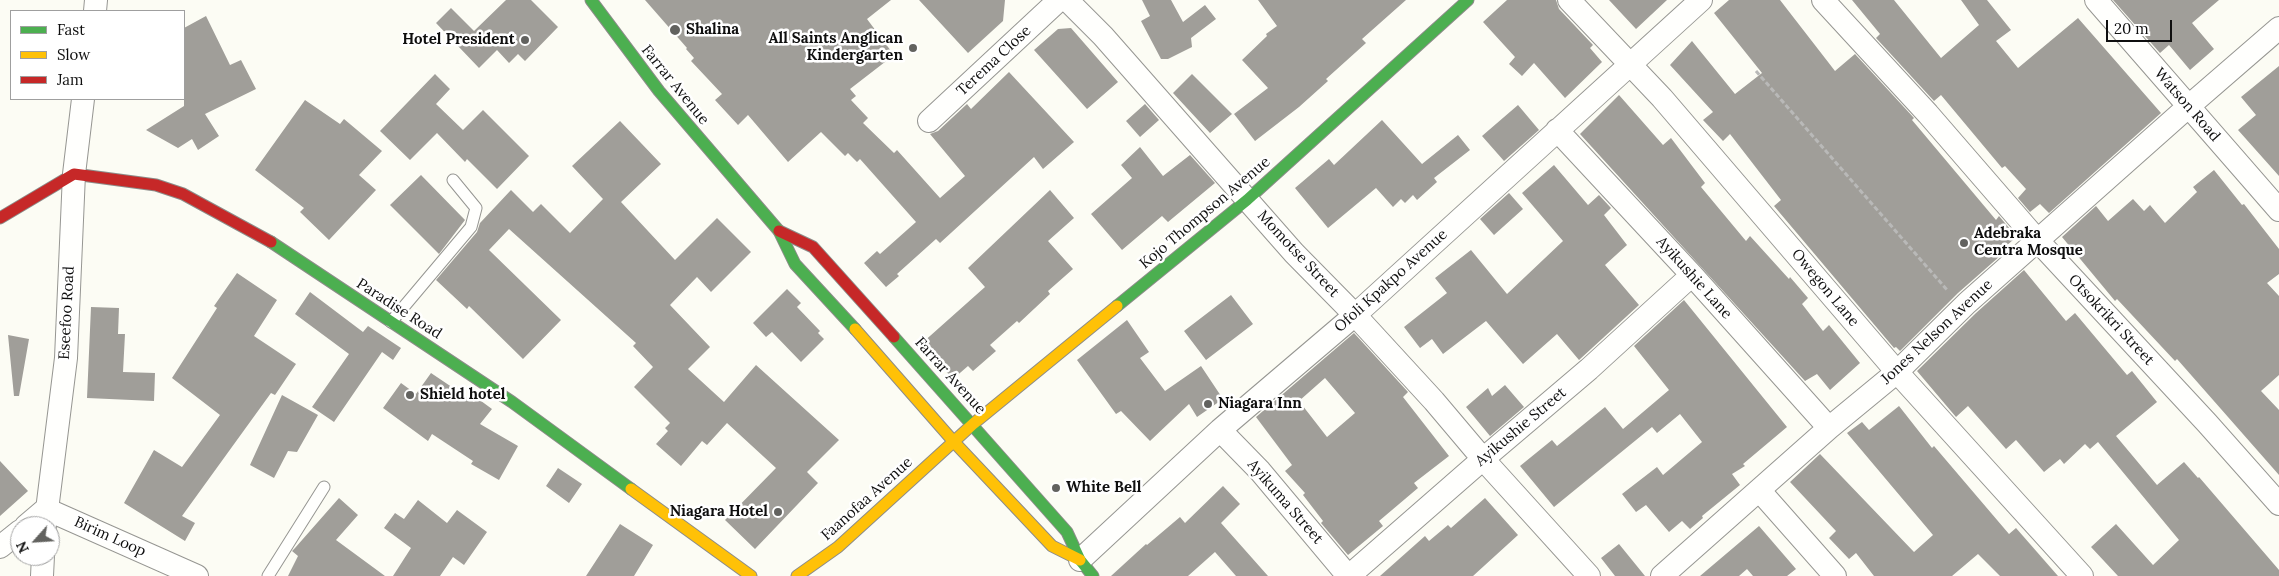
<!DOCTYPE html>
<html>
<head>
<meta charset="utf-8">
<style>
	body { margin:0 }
	#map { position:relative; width:2279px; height:576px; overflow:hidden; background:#fcfcf4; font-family:Lora,serif }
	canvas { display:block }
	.legend { position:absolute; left:10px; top:10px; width:175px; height:90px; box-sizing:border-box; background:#fff; border:1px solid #9f9f9f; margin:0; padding:6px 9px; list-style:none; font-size:15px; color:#0f0f0f }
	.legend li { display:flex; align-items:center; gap:10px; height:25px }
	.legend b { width:25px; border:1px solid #9f9f9f }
	.north { position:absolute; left:10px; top:516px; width:50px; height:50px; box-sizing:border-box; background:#fff; border:1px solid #9f9f9f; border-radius:50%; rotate:244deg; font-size:14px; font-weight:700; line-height:20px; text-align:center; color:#0f0f0f }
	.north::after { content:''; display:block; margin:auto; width:18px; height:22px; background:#62625f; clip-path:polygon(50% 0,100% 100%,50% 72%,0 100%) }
	.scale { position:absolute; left:2106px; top:20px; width:66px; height:22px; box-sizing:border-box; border:2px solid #0f0f0f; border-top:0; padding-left:6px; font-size:15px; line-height:18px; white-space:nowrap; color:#0f0f0f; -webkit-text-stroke:4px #fff; paint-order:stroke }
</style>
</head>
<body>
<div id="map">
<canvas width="2279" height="576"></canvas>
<ul class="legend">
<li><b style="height:6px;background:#4caf50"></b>Fast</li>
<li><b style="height:6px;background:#ffc107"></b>Slow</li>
<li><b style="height:6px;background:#c62828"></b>Jam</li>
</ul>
<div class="north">N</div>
<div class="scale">20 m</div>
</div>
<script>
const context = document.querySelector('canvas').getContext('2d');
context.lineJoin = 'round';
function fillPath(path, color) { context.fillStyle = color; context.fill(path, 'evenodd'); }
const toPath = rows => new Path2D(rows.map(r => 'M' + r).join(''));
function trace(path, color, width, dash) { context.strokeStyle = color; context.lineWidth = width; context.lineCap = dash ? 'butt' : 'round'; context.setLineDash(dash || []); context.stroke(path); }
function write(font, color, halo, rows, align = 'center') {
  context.font = font + ' Lora,serif'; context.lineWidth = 5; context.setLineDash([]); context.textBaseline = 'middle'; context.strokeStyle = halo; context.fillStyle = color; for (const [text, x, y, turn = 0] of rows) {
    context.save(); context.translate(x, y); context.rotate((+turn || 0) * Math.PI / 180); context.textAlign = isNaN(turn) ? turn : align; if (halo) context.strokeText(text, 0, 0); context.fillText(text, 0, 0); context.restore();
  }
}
const building = toPath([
	[506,0,531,0,558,27,525,61,518,54,509,63,497,50,479,68,436,23,451,8,474,31],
	[645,0,891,0,867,19,894,55,850,89,856,96,851,100,868,118,863,123,894,153,897,150,940,198,965,176,930,134,938,131,967,104,971,109,1009,72,1074,142,1043,169,1034,157,940,243,936,239,897,274,899,276,886,287,864,263,877,251,880,254,916,222,860,159,857,162,848,153,845,156,821,132,788,162,748,115,738,125,715,100,722,94,691,61,694,58,686,49,687,48],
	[919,0,1005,0,1003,21,968,53],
	[1142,0,1171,0,1183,22,1205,5,1216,19,1191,38,1192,47,1168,59,1161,59,1141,21,1150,16],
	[1258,0,1406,0,1362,39,1366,43,1326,79,1328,81,1299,107,1255,141,1234,114,1268,88,1242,60,1267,36,1266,34,1277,26],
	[1507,0,1556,0,1559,9,1593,45,1590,48,1602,62,1565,98,1534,63,1522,76,1509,64,1515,57,1483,22],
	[1609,0,1667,0,1636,29],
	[1729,0,1780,0,1835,71,1855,54,1914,118,1912,120,1996,220,1999,216,2010,229,2006,232,2013,240,2006,246,2008,249,1958,293,1900,351,1896,347,1894,348,1774,206,1781,200,1730,134,1723,141,1703,120,1713,112,1670,65,1692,41,1735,94,1762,73,1714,13],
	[1852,0,1894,0,1941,58,1979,25,1961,0,1987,0,2011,30,1996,41,2018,68,2078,18,2161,113,2049,213,2040,204,2030,212,2018,198,2026,189,2005,166,2002,168,1941,95,1934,101,1876,38,1880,34],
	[2113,0,2219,0,2192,23,2214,49,2190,70,2169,45,2160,53],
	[206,16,230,65,241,60,256,89,205,114,219,136,198,150,192,139,178,148,146,130,184,106,184,28],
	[1071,28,1118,82,1087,109,1034,50,1058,29],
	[2279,66,2279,176,2238,130,2256,115,2241,97],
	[435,74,450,89,436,104,463,130,483,110,529,156,497,189,467,159,465,162,437,133,410,160,380,131],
	[1192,74,1232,114,1210,133,1173,93],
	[1619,95,1663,145,1671,138,1705,183,1701,187,1746,241,1750,236,1789,279,1790,277,1808,298,1802,304,1823,331,1829,325,1860,363,1830,390,1817,374,1805,381,1580,134],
	[305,100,340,124,344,119,382,151,359,175,376,190,329,240,300,212,304,208,255,170],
	[1145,104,1159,120,1140,137,1126,121],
	[1518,105,1539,130,1504,161,1482,136],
	[1382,120,1422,164,1458,135,1470,150,1434,178,1437,182,1417,200,1413,195,1405,203,1401,199,1393,207,1376,188,1328,228,1295,188,1329,159,1334,165],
	[620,121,661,164,621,202,675,260,717,218,751,252,711,292,697,277,670,305,710,347,688,369,724,402,756,365,839,440,807,472,818,483,755,549,725,520,776,468,727,423,707,445,702,441,681,466,656,444,668,431,665,428,670,423,634,387,653,367,633,346,636,343,509,229,489,250,561,320,523,359,469,306,467,309,436,280,477,232,480,223,511,190,533,212,541,204,570,233,603,199,572,166],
	[1140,147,1163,176,1190,155,1215,183,1168,222,1162,216,1122,250,1091,214,1132,178,1121,165],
	[1554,165,1588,205,1599,195,1611,208,1604,215,1627,245,1605,265,1639,305,1579,360,1557,334,1523,364,1486,321,1443,354,1432,339,1420,348,1404,327,1447,293,1435,278,1471,250,1507,294,1563,241,1522,193],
	[2214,170,2242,205,2244,204,2279,249,2279,274,2267,283,2279,296,2279,375,2261,391,2279,410,2279,475,2177,359,2175,361,2117,299,2115,301,2062,237,2096,206,2108,221,2133,199,2144,211,2150,205,2165,223,2197,192,2193,187],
	[421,175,465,220,439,254,390,205],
	[1050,190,1074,218,1048,241,1073,269,1048,291,1050,294,1019,323,1017,321,990,345,996,351,973,371,968,366,953,379,921,344,985,287,968,268],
	[1509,193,1523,209,1494,235,1480,219],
	[2024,270,2066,321,2075,313,2127,375,2132,371,2157,402,2116,436,2157,485,2184,462,2198,478,2199,477,2279,570,2279,576,2118,576,2091,547,2116,524,2153,565,2179,540,2098,442,2090,449,2085,444,2064,464,2060,459,2044,472,2016,440,2006,449,1968,406,1956,417,1917,371,1976,313],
	[237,273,277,300,254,336,296,364,275,395,271,393,182,516,195,523,185,541,124,503,154,450,182,467,220,415,172,378,217,308,214,306],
	[787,289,801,303,797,307,820,331,818,333,824,339,801,362,772,332,766,337,753,323],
	[310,292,363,332,368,326,401,348,393,360,382,352,334,422,312,407,349,354,295,314],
	[1231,295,1253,324,1206,360,1184,331],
	[1684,300,1787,427,1743,464,1745,466,1732,474,1740,485,1702,516,1703,518,1690,529,1682,521,1669,532,1646,505,1636,512,1622,494,1657,467,1663,475,1702,442,1680,414,1657,433,1652,427,1554,507,1520,466,1552,440,1557,446,1605,407,1623,429,1669,390,1634,346],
	[91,307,119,308,118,334,125,334,123,372,155,373,154,401,87,398],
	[1127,320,1149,352,1140,358,1165,391,1201,366,1223,399,1197,417,1189,404,1150,441,1121,411,1116,414,1077,360],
	[1354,333,1408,392,1403,397,1449,456,1414,483,1418,488,1379,521,1383,526,1348,555,1321,523,1323,521,1303,495,1305,493,1285,471,1292,465,1256,417],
	[1325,378,1355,413,1327,437,1299,401],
	[8,335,29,339,19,396,14,396],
	[431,373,474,402,477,398,492,409,480,424,518,446,499,480,471,464,473,461,432,434,428,441,383,408,401,383,416,394],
	[1505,385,1524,407,1490,436,1466,407,1488,388,1492,396],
	[282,395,318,415,297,452,288,451,274,478,250,465],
	[1899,406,1932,448,1934,446,2009,534,2016,528,2058,576,2000,576,1978,554,1952,576,1874,576,1856,553,1849,559,1829,538,1836,531,1790,482,1820,454,1914,552,1933,535,1847,433,1862,422,1869,430],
	[0,461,28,491,0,516],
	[558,468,582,484,569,503,546,486],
	[1223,486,1240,504,1221,523,1268,576,1236,576,1215,552,1188,576,1111,576,1146,544,1147,545,1180,517,1185,523],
	[339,498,358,515,336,540,385,576,288,576,298,556,292,551,295,548],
	[1485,498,1518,535,1473,576,1380,576,1425,536,1429,541,1448,525,1451,528],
	[418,500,447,523,457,510,487,532,464,565,453,557,440,576,393,576,411,548,384,528,395,513,404,519],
	[620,524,653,545,634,576,586,576],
	[1759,526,1796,569,1787,576,1753,576,1747,569,1739,576,1700,576],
	[1619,544,1645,576,1615,576,1601,558]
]);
const path = toPath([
	[1756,71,1948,291]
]);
const lane = toPath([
	[391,322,471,227,476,208,453,180],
	[268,576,324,487]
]);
const street = toPath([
	[1067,0,1103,36,1294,253,1355,315,1434,401,1483,459,1589,576],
	[1569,0,1662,98,1897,372,2082,576],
	[1823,0,1928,114,2038,241,2207,423,2279,504],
	[2096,0,2279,210],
	[95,11,96,0],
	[929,121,1059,0],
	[1557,130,1692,275,1829,428],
	[1220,430,1260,471,1348,576],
	[1759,490,1835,576],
	[46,509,197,576],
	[26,526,46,509],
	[45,526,66,358,74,174,83,99],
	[0,547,20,531],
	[1080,560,1220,430,1355,315,1701,0],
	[42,576,43,556],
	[1349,576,1483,459,1589,369,1692,275],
	[1662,576,1829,428,1897,372,1967,303,2189,106,2279,28]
]);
const fast = toPath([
	[591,0,659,91,779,231,795,264,855,329],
	[271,242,512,402,631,489],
	[1117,306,1247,200,1468,0],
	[894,337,1067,532,1080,560,1093,576]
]);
const slow = toPath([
	[855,329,954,442,1052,546,1080,560],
	[631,489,751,576],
	[797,576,838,547,973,424,1117,306]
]);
const jam = toPath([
	[0,218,74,174,156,185,183,194,271,242],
	[779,231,813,247,894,337]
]);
const markers = [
	[675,30,6,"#62625f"],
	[525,40,5,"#62625f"],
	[913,48,5,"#62625f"],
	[1964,243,5,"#62625f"],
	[410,395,5,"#62625f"],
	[1208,404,5,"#62625f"],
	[1056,488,5,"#62625f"],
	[778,512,5,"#62625f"]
];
const poiNames = [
	["Shalina",686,30],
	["All Saints Anglican",903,39,"right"],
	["Kindergarten",903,56,"right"],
	["Hotel President",515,40,"right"],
	["Adebraka",1974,234],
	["Centra Mosque",1974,251],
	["Shield hotel",420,395],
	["Niagara Inn",1218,404],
	["White Bell",1066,488],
	["Niagara Hotel",768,512,"right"]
];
const streetNames = [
	["Terema Close",994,61,-43],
	["Farrar Avenue",675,85,51],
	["Watson Road",2187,105,49],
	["Kojo Thompson Avenue",1205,213,-40],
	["Momotse Street",1298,254,47],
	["Ayikushie Lane",1694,278,48],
	["Ofoli Kpakpo Avenue",1391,281,-42],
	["Owegon Lane",1825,288,50],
	["Paradise Road",399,309,33],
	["Eseefoo Road",67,313,-87],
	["Otsokrikri Street",2111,320,47],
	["Jones Nelson Avenue",1937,332,-43],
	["Farrar Avenue",950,376,48],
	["Ayikushie Street",1521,427,-40],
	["Faanofaa Avenue",867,499,-42],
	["Ayikuma Street",1285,502,49],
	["Birim Loop",110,537,24]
];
fillPath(building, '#a09e99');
trace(lane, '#969692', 13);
trace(street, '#969692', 24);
trace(fast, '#8c8c89', 13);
trace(slow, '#8c8c89', 13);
trace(jam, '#8c8c89', 13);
trace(path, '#b9b9b8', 3, [5, 2.5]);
trace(lane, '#fffffd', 11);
trace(street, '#fffffd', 22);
trace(fast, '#4caf50', 11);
trace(slow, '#ffc107', 11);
trace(jam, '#c62828', 11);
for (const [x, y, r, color] of markers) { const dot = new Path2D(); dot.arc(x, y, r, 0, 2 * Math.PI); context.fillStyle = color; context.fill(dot); trace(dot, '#fff', 2); }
write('bold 15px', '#0f0f0f', '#fff', poiNames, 'left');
write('15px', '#0f0f0f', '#fff', streetNames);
</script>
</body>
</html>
